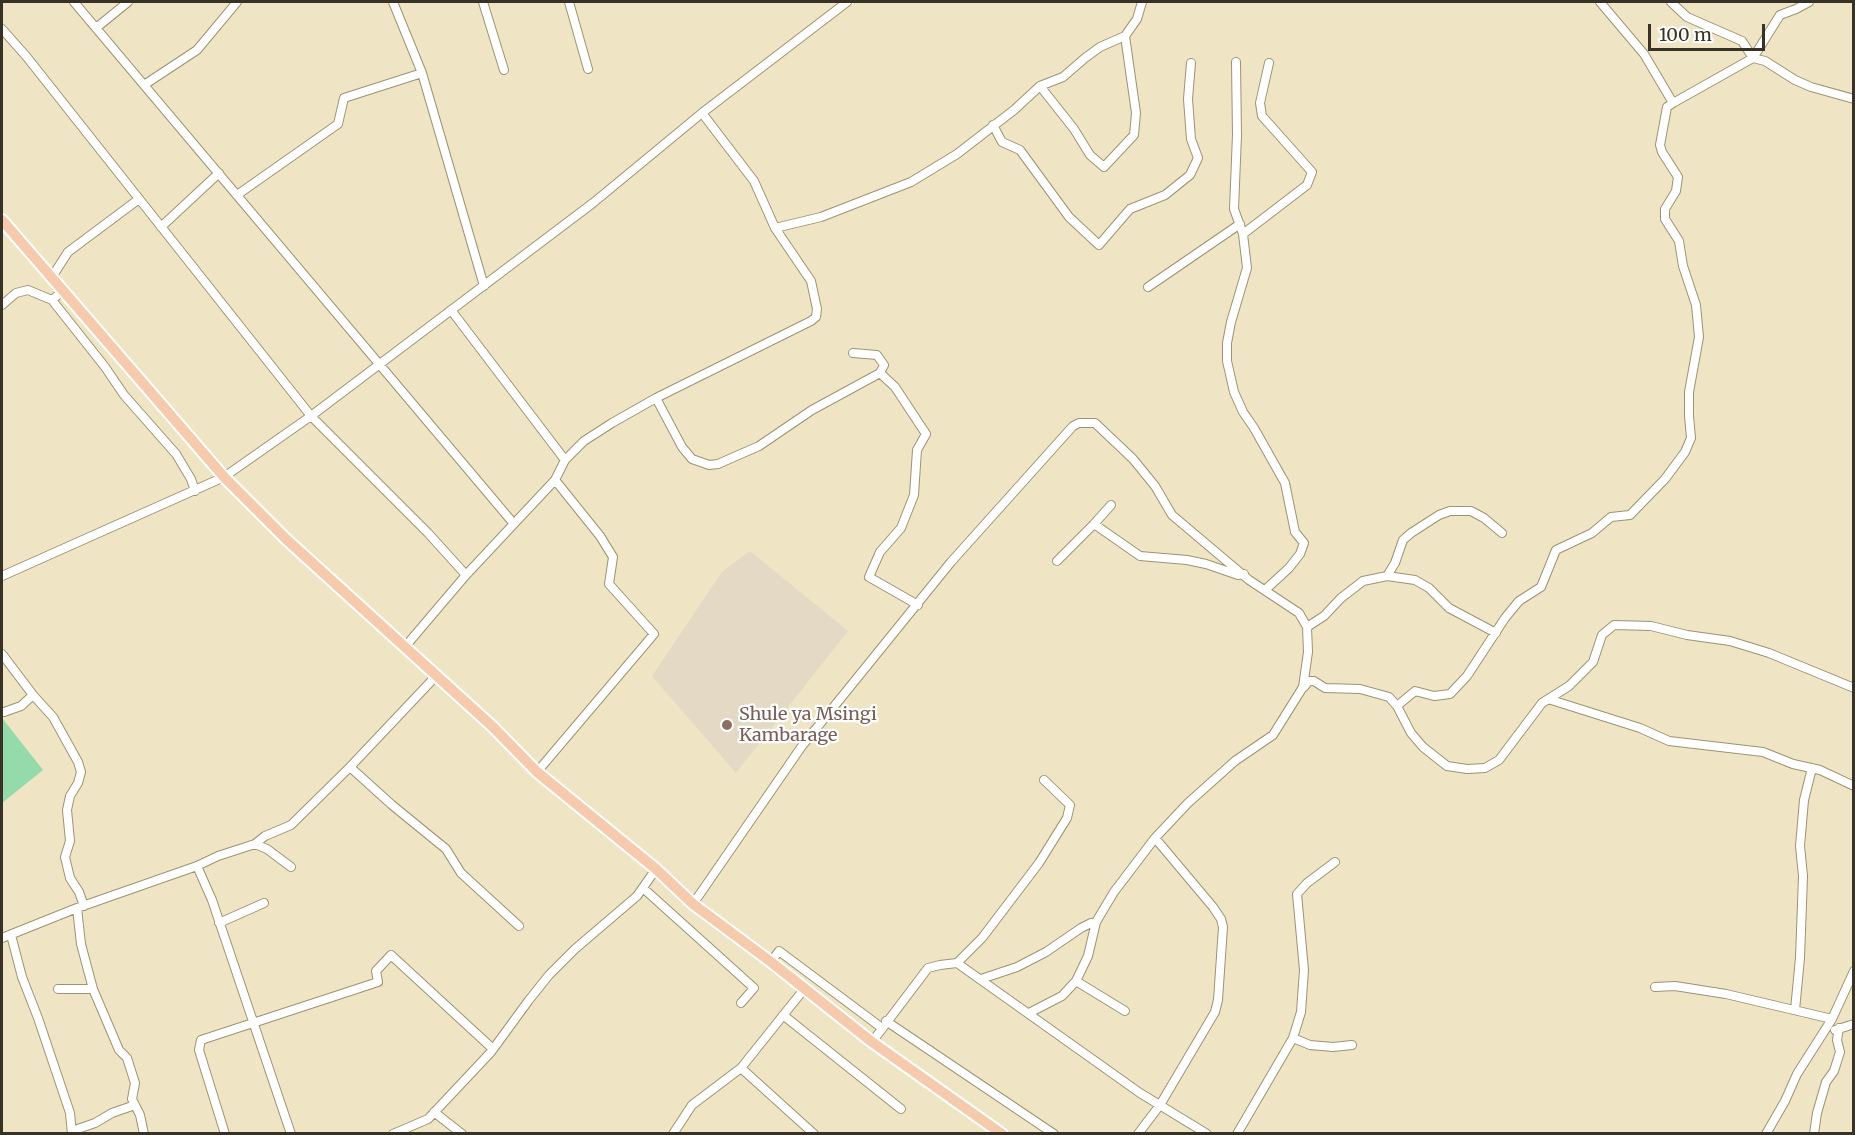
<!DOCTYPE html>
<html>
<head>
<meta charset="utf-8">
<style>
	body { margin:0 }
	#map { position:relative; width:1855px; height:1135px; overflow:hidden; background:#efe4c3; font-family:Merriweather,serif }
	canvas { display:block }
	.frame { position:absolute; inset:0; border:3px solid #373225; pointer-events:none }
	.scale { position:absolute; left:1648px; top:24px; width:117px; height:27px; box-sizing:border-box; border:3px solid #373225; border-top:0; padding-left:8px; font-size:18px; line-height:21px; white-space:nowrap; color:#373225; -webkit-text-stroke:4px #fff; paint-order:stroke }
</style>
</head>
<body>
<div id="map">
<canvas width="1855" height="1135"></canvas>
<div class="frame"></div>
<div class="scale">100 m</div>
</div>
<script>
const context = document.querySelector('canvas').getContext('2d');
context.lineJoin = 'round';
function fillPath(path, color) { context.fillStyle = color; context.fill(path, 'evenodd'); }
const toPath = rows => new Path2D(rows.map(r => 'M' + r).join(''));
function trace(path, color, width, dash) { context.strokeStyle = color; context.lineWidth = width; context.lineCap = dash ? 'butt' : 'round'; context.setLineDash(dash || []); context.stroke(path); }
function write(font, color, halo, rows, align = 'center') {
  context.font = font + ' Merriweather,serif'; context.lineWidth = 4.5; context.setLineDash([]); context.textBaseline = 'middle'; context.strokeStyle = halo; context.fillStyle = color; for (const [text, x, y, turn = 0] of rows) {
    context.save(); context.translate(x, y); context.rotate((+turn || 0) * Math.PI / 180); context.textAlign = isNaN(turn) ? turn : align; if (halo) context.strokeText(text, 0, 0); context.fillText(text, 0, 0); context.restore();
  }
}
const education = toPath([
	[750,551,848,631,736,773,652,676,722,572]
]);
const green = toPath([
	[2,718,43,770,2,803]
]);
const minor = toPath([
	[74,2,514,524],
	[393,2,422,73,484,286],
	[483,2,504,70],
	[569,2,588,69],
	[1671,2,1687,17,1742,41,1753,58,1765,61,1795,80,1811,87,1854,99],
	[96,28,128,2],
	[2,29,26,56,311,416,428,533,466,575],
	[1236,62,1237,135,1234,209,1243,234,1247,268,1231,322,1227,343,1227,361,1234,392,1243,412,1254,428,1285,483,1295,532,1304,543,1300,554,1289,568,1265,590],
	[144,85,197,50,237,2],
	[1040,86,1074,129,1090,155,1104,167,1134,135,1136,113,1125,36],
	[1673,103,1753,58,1780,15,1796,9,1809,2],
	[993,125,1002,142,1020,150,1069,217,1099,245,1130,209,1165,195,1190,175,1198,158,1191,139,1188,99,1191,63],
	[237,195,338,124,344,98,422,73],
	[161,227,219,173],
	[775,228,821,217,911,182,957,154,1014,110,1040,86,1063,77,1085,58,1100,47,1125,36,1137,19,1142,2],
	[1243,234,1307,185,1312,172,1262,116,1260,103,1269,63],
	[52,277,68,252,139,199],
	[1148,287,1240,224],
	[52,300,105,367,124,395,176,454,191,479,195,491],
	[2,305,16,293,28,290,52,300,64,290],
	[451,310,565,460],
	[853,353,877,355,884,365,880,373,895,387,926,434,917,450,914,495,901,528,880,552,869,577,918,605],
	[656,398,682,447,692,459,709,465,718,464,759,446,812,410,880,373],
	[1094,524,1111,505],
	[1057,561,1094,524,1140,556,1187,560,1206,564,1238,575,1244,574],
	[2,576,224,477,311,416,593,203,702,113,847,2],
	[1387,576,1395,563,1403,540,1411,533,1439,515,1450,511,1471,511,1484,518,1502,533],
	[1307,627,1324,616,1341,598,1363,581,1387,576,1415,580,1429,588,1449,608,1496,633],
	[404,648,466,575,555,480,565,460,584,441,612,423,656,398,811,321,816,317,817,309,811,281,775,228,754,181,702,113],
	[2,654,33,695,21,706,4,712],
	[1304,687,1309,681,1314,681,1325,688,1360,689,1389,697,1397,706,1411,733,1423,747,1447,766,1467,769,1485,768,1499,760,1542,703,1569,686,1593,662,1602,635,1614,625,1651,626,1687,635,1730,641,1769,653,1854,688],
	[33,695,53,717,78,762,81,772,78,783,70,796,67,810,70,841,65,857,70,878,79,892,84,906],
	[1548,699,1640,728,1669,741,1763,752,1793,764,1820,770,1854,786],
	[1397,706,1415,691,1434,696,1450,694,1467,676,1505,618,1519,601,1541,587,1556,550,1592,533,1611,517,1630,515,1665,479,1685,452,1691,438,1689,416,1689,392,1699,337,1696,305,1683,266,1679,241,1665,219,1665,209,1676,191,1678,177,1662,152,1660,145,1667,107,1673,103,1644,54,1600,2],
	[350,767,392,805,446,849,461,873,519,926],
	[537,772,654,634,609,584,613,557,600,536,555,480],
	[255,844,267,849,291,867],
	[197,866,212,900,291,1134],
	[643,888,754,988,741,1003],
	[693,904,802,746,951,562,1073,426,1079,423,1095,423,1133,459,1155,486,1172,515,1249,580,1299,613,1307,627,1308,652,1303,687,1273,735,1235,761,1188,803,1155,838,1114,892,1096,922,1088,956,1076,981,1062,996,1029,1013],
	[77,908,81,944,93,989,119,1050,127,1058,135,1083,132,1099,140,1115,144,1134],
	[219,923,264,903],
	[11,935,22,977,38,1018,70,1113,72,1134],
	[2,938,77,908,197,866,218,856,255,844,265,836,291,825,350,767,437,675],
	[771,962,779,951,882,1028],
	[957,963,982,938,1039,863,1067,818,1070,805,1044,780],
	[981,979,1017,967,1046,952,1081,928,1091,923,1096,922],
	[1076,981,1125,1011],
	[1655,987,1675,986,1726,994,1832,1019,1797,1074,1785,1101,1766,1134],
	[805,988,741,1068,814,1134],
	[58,989,93,989],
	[1795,1010,1800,958,1803,876,1800,846,1804,800,1812,768],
	[783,1015,901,1109],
	[1832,1019,1854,971],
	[886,1021,1054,1134],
	[1835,1030,1854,1024],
	[1293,1038,1310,1045,1333,1047,1352,1045],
	[872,1042,928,968,940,965,957,963,1140,1093,1207,1134],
	[434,1112,462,1134],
	[72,1131,95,1123,112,1113,135,1105],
	[225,1134,199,1050,201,1040,378,982,376,971,391,955,493,1049],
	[393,1134,428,1119,491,1052,529,1000,549,975,575,949,637,896,656,869],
	[673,1134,692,1105,741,1068],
	[1138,1134,1160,1105,1215,1012,1218,1000,1223,927,1221,919,1213,907,1155,838],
	[1237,1134,1293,1038,1301,1012,1304,970,1297,894,1307,883,1335,862],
	[1814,1134,1817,1113,1826,1082,1834,1071,1840,1052,1837,1040,1839,1028]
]);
const major = toPath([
	[2,220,224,477,286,539,493,727,537,772,656,869,693,904,771,962,872,1042,1002,1134]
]);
const markers = [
	[727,725,6,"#8d6e63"]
];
const educationNames = [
	["Shule ya Msingi",739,715],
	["Kambarage",739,736]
];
fillPath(education, '#e4d9c5');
fillPath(green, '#94daab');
trace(minor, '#9d9374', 10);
trace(major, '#fff', 14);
trace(minor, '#fff', 8);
trace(major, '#f5caad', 10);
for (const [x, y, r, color] of markers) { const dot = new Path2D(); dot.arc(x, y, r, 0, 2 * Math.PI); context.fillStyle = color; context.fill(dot); trace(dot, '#fff', 2); }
write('18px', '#785e54', '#fff', educationNames, 'left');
</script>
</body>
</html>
